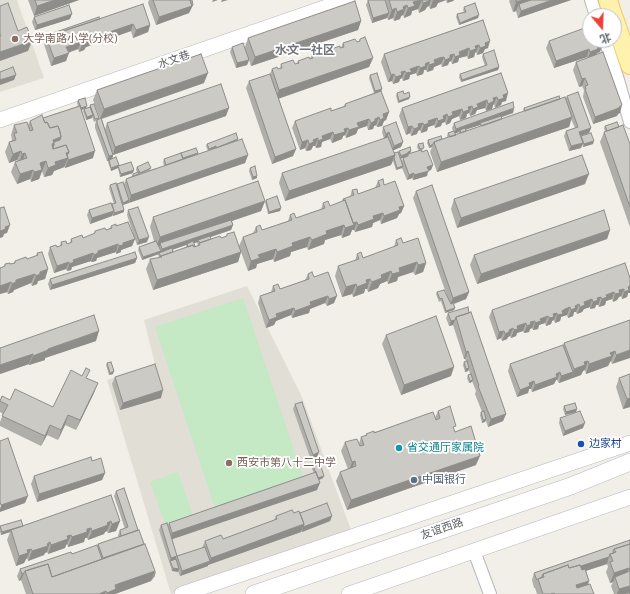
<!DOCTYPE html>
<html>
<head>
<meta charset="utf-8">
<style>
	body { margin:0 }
	#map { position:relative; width:630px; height:594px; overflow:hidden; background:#f1efe8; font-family:"Open Sans","Noto Sans SC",sans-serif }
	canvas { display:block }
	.north { position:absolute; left:582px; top:8px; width:40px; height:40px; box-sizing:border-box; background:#fff; border:1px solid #bfc1c3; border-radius:50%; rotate:161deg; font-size:11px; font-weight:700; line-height:16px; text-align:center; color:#5f6368 }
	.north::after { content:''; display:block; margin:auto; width:14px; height:18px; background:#ea4335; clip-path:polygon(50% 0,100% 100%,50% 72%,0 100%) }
</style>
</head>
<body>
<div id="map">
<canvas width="630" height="594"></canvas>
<div class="north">北</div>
</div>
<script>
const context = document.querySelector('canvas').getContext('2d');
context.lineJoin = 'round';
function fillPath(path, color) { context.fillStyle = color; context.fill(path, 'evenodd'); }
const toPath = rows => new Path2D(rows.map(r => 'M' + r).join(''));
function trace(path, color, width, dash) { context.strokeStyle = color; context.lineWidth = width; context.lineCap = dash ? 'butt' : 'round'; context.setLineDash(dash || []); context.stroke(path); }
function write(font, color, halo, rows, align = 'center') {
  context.font = font + ' "Open Sans","Noto Sans SC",sans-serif'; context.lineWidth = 3.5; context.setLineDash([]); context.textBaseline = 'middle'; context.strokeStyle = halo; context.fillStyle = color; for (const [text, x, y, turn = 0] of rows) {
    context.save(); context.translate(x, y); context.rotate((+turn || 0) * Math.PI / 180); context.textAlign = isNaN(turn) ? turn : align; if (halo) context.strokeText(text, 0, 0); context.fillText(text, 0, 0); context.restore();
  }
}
const education = toPath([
	[0,0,17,0,44,78,0,92],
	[247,286,302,397,351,530,171,594,107,380,155,364,144,320]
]);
const green = toPath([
	[243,298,303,477,215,508,155,327],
	[178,472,197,528,170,537,150,482]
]);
const minor = toPath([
	[591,0,596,16],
	[605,40,618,80,630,122],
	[474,551,490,594]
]);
const tertiary = toPath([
	[0,120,347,0],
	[182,594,630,443],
	[349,594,630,497]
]);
const secondary = toPath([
	[254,594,571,486,630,462]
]);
const primary = toPath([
	[608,0,613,16],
	[614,18,630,65]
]);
const wall = toPath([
	[28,0,79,0,34,16],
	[149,0,192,0,193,5,189,13,156,25,148,3],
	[368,0,454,0,453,1,447,3,446,0,438,3,436,7,430,9,429,6,427,7,425,10,419,13,418,9,412,11,411,15,404,18,403,15,401,16,400,19,394,21,393,18,388,20,387,17,387,18,372,23,366,5],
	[510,0,571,0,518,18,516,11,513,12,509,1],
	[464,7,478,18,459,25,456,17,457,14,464,12,463,10],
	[34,17,70,19,35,30,32,22],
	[100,19,150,25,148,32,133,38,131,31,86,47,84,50,79,52,78,49,68,53,66,61,51,66,44,44,46,37,52,35,53,33],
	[483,20,488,48,485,49,483,53,477,55,476,52,475,53,474,57,468,59,467,56,459,58,458,62,452,64,451,61,449,62,448,65,442,67,441,64,434,67,433,70,427,72,426,70,424,70,423,74,417,76,416,73,410,75,409,79,403,81,402,78,400,79,399,82,393,84,392,81,388,82,381,62,384,54],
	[361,21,358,30,251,66,249,60,247,65,236,68,230,52,232,47,245,47,248,38],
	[360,39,373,58,369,67,278,98,296,149,293,156,272,164,246,88,249,81,270,74,272,69,280,69,281,64,295,64,297,63,298,61,310,59,312,54,325,54,327,53,328,50,341,48,343,43,357,42,359,41],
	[549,41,600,52,597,53,596,55,620,113,618,114,617,116,593,124,583,97,584,90,582,86,579,87,573,70,576,62,587,58,587,57,554,68,546,48],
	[483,54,499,67,498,70,461,82,459,77,460,74,485,66,482,57],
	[501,73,506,101,502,102,501,105,495,108,494,104,493,105,492,109,486,111,485,108,477,110,475,114,470,116,469,113,467,114,466,118,460,120,459,116,452,119,450,123,446,125,445,122,442,123,441,126,435,128,434,125,428,127,427,131,421,133,420,130,418,131,417,134,411,136,410,133,406,135,399,116,402,108],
	[370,75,382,89,381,91,389,112,386,120,384,121,382,126,377,127,376,125,374,126,373,129,368,130,367,126,358,129,356,134,346,138,345,135,343,136,342,139,332,143,330,139,322,142,321,147,316,148,315,146,313,146,311,150,306,151,305,148,300,150,292,128,295,121,331,111,344,106,345,104,374,93,369,78],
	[204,83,102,119,105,129,107,123,226,116,113,155,112,159,118,166,133,173,120,177,118,168,111,171,108,162,108,161,107,161,95,128,95,125,96,121,94,122,92,116,92,118,86,120,83,111,84,109,82,110,93,158,65,168,65,167,54,171,52,175,44,177,42,171,39,179,31,182,30,179,17,184,11,172,15,162,18,161,17,160,9,163,5,152,9,142,11,142,12,139,11,135,14,125,28,125,30,121,43,118,78,106,77,103,78,100,86,108,90,107,90,105,99,118,98,119,100,119,93,100,97,90],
	[397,93,404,94,409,99,398,103,396,96],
	[567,96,591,128,589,133,580,136,581,138,581,136,593,144,583,147,582,144,581,148,569,151,564,136,566,131,575,128,571,119,569,127,437,172,430,152,432,147,429,148,427,143,428,140,442,140,448,138,447,136,448,133,453,131,452,128,454,123,514,108,513,113,502,117,502,119,524,112,523,110,524,108,566,98],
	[480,125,480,127,466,131,466,130],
	[459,132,459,134,456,135,455,133],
	[605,126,619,127,630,144,630,227,600,142,604,132,605,131,604,128],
	[383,127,403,142,401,147,393,150,394,153,399,152,399,151,411,151,410,153,408,154,419,151,417,147,418,144,423,150,422,151,433,165,431,170,428,171,427,176,413,180,412,178,407,180,402,168,396,170,393,161,391,165,285,201,279,183,282,173,384,139,382,132],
	[407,156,407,157,403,158,402,161,401,158],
	[237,141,248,155,245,163,129,202,123,205,124,212,113,216,112,215,112,216,90,224,87,215,89,210,114,204,109,188,110,185,116,186,117,184,124,184,126,179,132,176,133,174,137,173,136,169,137,167,151,168,150,170,164,166,163,162,164,159,181,154,181,153,198,153,198,154,208,151,206,146,207,144],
	[250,168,257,176,257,178,252,180,249,171],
	[378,181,384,185,404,206,401,213,399,214,397,218,381,224,380,220,373,223,372,227,355,232,354,230,352,230,350,235,342,238,341,235,325,240,324,244,308,250,307,247,291,252,290,256,274,262,273,259,257,264,256,268,248,271,241,252,238,262,153,290,146,269,150,259,159,258,158,255,159,254,142,260,138,250,139,247,154,241,150,227,153,217,265,201,261,211,232,221,233,225,231,230,210,237,211,239,222,238,226,237,227,234,239,246,243,237,253,233,256,227,262,230,288,221,290,215,296,218,321,209,323,203,330,206,342,201,343,199,350,197,352,190,358,194,375,188],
	[197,242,198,246,194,247,193,243,198,242],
	[186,245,186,247,173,252,172,250],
	[585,184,457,228,451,209,454,199],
	[416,191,469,292,466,299,454,304,455,308,454,310,445,313,441,301,439,302,436,294,437,292,447,296,413,198],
	[266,200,281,208,280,211,268,214,265,202],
	[128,210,147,242,137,245,127,215],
	[111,226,116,226,135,239,132,246,121,250,121,252,116,254,116,252,97,258,96,261,91,262,91,261,72,267,71,270,67,271,66,269,54,273,48,254,50,247,57,247,60,246,61,242,67,244,70,243,71,239,83,238,94,234,95,231,106,230,110,228],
	[610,230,607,239,477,284,470,265,474,255],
	[396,240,403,243,426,263,423,272,415,275,413,272,398,277,397,281,388,284,387,281,380,284,378,288,368,292,367,289,365,289,364,293,353,297,352,294,342,297,335,276,338,266,355,261,357,254,363,258,394,247],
	[37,253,48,269,45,279,38,281,37,284,32,286,31,283,14,290,13,292,8,294,7,292,0,294,0,268,4,267,5,264,10,264,14,263,15,261,27,259,36,256],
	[137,258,135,263,50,290,48,284,50,279],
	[308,274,314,277,334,303,327,306,325,303,310,309,309,313,292,318,291,315,276,321,274,325,266,328,258,303,260,296,271,292,273,286,280,289,305,280],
	[630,278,630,293,628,293,627,297,622,299,621,296,619,297,617,300,613,302,612,299,606,301,605,305,599,307,598,305,596,305,595,308,590,309,590,307,584,309,582,312,577,314,576,312,574,312,573,316,568,318,567,315,562,316,561,317,560,321,555,323,554,320,552,321,551,324,546,326,545,323,539,325,538,329,533,330,532,328,530,329,529,332,524,333,523,331,517,333,516,336,511,338,510,336,508,337,507,339,502,341,501,338,497,340,489,317,492,310],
	[448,313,469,313,506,414,503,421,488,427,486,421,482,423,480,415,481,412,482,412,475,394,476,391,472,381,472,382,469,383,467,378,468,375,470,374,469,370,468,371,465,372,463,365,464,362,466,361,465,359,464,359,453,325,449,326,446,318],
	[630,320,612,364,611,361,610,362,608,366,586,374,585,370,583,371,581,375,559,383,557,380,556,380,554,384,532,392,531,389,529,389,528,393,517,397,508,371,510,364,563,346,564,343],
	[386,335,451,376,401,395,382,344],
	[96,341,45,358,45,360,29,365,29,364,0,374,0,348],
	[107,363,113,374,109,375,106,365],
	[630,374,630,407,623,409,616,387,619,378],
	[115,377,161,398,120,410,112,384],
	[87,378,94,393,76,430,65,425,58,440,47,435,41,446,0,426,0,422,3,414,0,412,0,401,10,400,53,407],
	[295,404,319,452,317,457,311,460,293,409],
	[564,406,577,409,576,412,565,415,563,409],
	[438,411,454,430,476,465,347,510,336,481,340,472,348,469,341,451,345,442,359,444,361,437,366,436,366,434,435,418],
	[560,418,583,428,563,436,559,423],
	[92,461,105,473,102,480,37,502,31,484,34,476],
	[313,466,323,478,319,480,317,490,172,539,176,559,177,556,202,548,205,541,223,539,274,520,276,516,294,513,300,513,332,516,330,521,302,532,301,531,301,532,208,565,208,566,180,576,178,571,172,571,159,530,161,525,168,526,169,523,314,473,312,469],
	[116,491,138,530,144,544,143,545,153,579,151,581,115,594,26,594,21,580,19,581,17,576,20,569,98,546,98,544,118,537,118,535,120,530,125,529,114,496],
	[120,521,116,531,108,533,107,531,105,532,104,534,88,540,87,538,85,538,84,542,68,547,67,544,66,545,65,548,48,554,47,552,45,553,44,555,28,561,27,558,26,559,24,563,16,566,7,540,10,532,1,535,0,532,0,526],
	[630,540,630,594,614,594,611,586,613,582,610,583,606,572,608,567,607,564,586,571,589,581,588,585,594,594,537,594,535,588,534,588,532,580,534,573]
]);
const shadedWall = toPath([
	[55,0,79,0,34,16,37,6],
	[213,0,218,0,212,2],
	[222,0,228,0,221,2],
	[422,0,418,9,412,11,411,15,404,18,408,8,413,2],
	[427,0,431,0,429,6,427,7,425,10,419,13,423,3],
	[433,0,446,0,438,3,436,7,430,9],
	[448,0,454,0,453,1,447,3],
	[524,0,548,0,519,4,516,11,513,12,516,2],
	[552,0,571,0,518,18,521,11],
	[193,5,189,13,156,25,159,17],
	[407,5,403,15,401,16,400,19,394,21,397,12,403,7],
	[396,8,393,18,388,20,392,10],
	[389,13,387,18,372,23,373,18],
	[72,14,70,19,35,30,37,25],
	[479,15,478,18,459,25,460,23],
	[361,21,358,30,251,66,255,57],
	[133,24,131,31,86,47,84,50,79,52,82,45,86,40],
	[150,25,148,32,133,38,136,30],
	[32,41,28,51,0,61,0,52],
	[490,41,488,48,485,49,483,53,477,55,480,48,485,43],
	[81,42,78,49,64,54,66,47],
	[603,44,600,52,597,53,595,57,588,59,590,52,597,46],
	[479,45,476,52,475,53,474,57,468,59,470,51,475,46],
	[469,48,467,56,459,58,458,62,452,64,455,57,459,52],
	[589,49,587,57,554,68,556,61],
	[69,53,66,61,51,66,54,58],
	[454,54,451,61,449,62,448,65,442,67,445,60,450,55],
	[444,57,441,64,434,67,433,70,427,72,429,65,434,60],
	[373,58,369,67,275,100,279,90],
	[249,60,247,65,236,68,237,63],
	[429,62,426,70,424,70,423,74,417,76,420,68,425,64],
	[419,66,416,73,410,75,409,79,403,81,406,73,410,69],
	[499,67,498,70,461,82,462,80],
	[405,71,402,78,400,79,399,82,393,84,396,77,401,72],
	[208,73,204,83,100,119,104,109],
	[394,74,392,81,388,82,391,75],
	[16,75,14,80,0,85,0,80],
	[585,78,582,86,579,87,582,79],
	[382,89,381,91,374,93,375,91],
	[508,93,506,101,502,102,501,105,495,108,498,100,503,95],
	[410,97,409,99,398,103,399,101],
	[497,97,494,104,493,105,492,109,486,111,488,104,493,98],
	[487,100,485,108,477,110,475,114,470,116,473,109,477,104],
	[622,105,620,113,618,114,617,116,593,124,595,117],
	[87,106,86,108,79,111,80,108],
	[472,106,469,113,467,114,466,118,460,120,463,112,468,107],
	[229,108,226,116,113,155,115,147],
	[514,108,513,113,481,124,480,123,480,125,460,131,460,130,459,132,454,134,456,129],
	[462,109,459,116,452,119,450,123,446,125,448,117,452,112],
	[389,112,386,120,384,121,382,126,377,127,380,120,383,114],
	[447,114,445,122,442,123,441,126,435,128,438,121,443,116],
	[93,115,92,118,86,120,87,117],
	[379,117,376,125,374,126,373,129,368,130,371,123,375,119],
	[572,117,569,127,437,172,441,162],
	[437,118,434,125,428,127,427,131,421,133,424,125,428,121],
	[369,119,367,126,358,129,356,134,346,138,349,130,357,123],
	[423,123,420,130,418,131,417,134,411,136,414,129,418,124],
	[412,126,410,133,406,135,408,127],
	[348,128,345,135,343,136,342,139,332,143,334,135,344,129],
	[591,128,589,133,577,137,579,132],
	[333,132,330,139,322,142,321,147,316,148,318,141,322,136],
	[389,132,387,138,384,139,386,134],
	[61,137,57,147,54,146,54,145,52,149,51,147,53,140],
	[318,138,315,146,313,146,311,150,306,151,309,144,313,140],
	[238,139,237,141,216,148],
	[308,140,305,148,300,150,302,142],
	[594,141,593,144,583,147,584,144],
	[403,142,401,147,392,151,394,146],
	[583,143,581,148,569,151,571,146],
	[433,144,432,147,429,148,430,146],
	[216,146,215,148,208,151,209,149],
	[296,149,293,156,272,164,275,157],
	[21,151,17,160,9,163,13,154],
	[95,151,93,158,65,168,68,160],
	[411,151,410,153,408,154,408,155,408,154,407,156,400,159,401,156,408,152],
	[69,152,67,158,68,158,64,167,54,171,52,175,44,177,48,168,66,153],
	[25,153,22,163,19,164,22,154],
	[198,153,197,155,182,160,183,158],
	[113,155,112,160,109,160,108,161,107,161,109,156],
	[248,155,245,163,129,203,131,195],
	[395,155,391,165,285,201,289,191],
	[46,161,39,179,31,182,34,172,40,163],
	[119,165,118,168,111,171,111,168],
	[433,165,431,170,428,171,427,176,413,180,414,175,427,167],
	[403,166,402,168,396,170,397,168],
	[33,170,30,179,17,184,20,174],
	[134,170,133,173,120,177,121,174],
	[414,173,412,178,407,180,409,175],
	[589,174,585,184,457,228,461,218],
	[257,176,257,178,252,180,253,177],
	[129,200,129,203,123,205,123,203],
	[265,201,261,211,161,245,160,243,160,246,156,247,160,237],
	[404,206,401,213,399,214,397,218,381,224,384,216,399,207],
	[281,208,280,211,268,214,269,212],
	[124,210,124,212,113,216,114,213],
	[114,211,112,216,90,224,92,218],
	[383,213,380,220,373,223,372,227,355,232,358,225,373,216],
	[357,222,354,230,352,230,350,235,342,238,345,228,352,224],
	[10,225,7,233,4,234,3,237,0,238,0,231,5,227],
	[233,225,231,230,199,241,198,240,198,242,187,245,187,244,186,245,160,254,162,249],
	[344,225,341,235,325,240,324,244,308,250,312,240,326,231],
	[610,230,607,239,477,284,481,274],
	[149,237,147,242,137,245,139,240],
	[310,237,307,247,291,252,290,256,274,262,277,252,292,243],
	[135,239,132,246,121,250,121,252,116,254,119,246,123,243],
	[118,244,116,252,97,258,96,261,91,262,94,255,98,251],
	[276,249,273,259,257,264,256,268,248,271,251,261,258,255],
	[161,251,160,254,159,253,159,254,142,260,143,257],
	[241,252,238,262,153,290,157,280],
	[93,253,91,261,72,267,71,270,67,271,69,264,73,260],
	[137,258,135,263,50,290,52,285],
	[69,262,66,269,54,273,57,266],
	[417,262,413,272,398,277,397,281,388,284,392,274,399,268],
	[426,263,423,272,415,275,418,265],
	[48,269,45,279,38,281,37,284,32,286,36,276,40,272],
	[391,271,387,281,380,284,378,288,368,292,372,282,381,275],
	[35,274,31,283,14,290,13,292,8,294,12,284,16,280],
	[370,279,367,289,365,289,364,293,353,297,357,287,366,280],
	[11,282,7,292,0,294,0,286],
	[356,284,352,294,342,297,346,287],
	[630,286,630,293,628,293,627,297,622,299,624,292,628,287],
	[624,289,621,296,619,297,617,300,613,302,615,294,619,290],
	[469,292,466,299,450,305,453,298],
	[614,292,612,299,606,301,605,305,599,307,602,299,606,295],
	[328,296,325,303,310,309,309,313,292,318,295,311,310,302],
	[337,296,334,303,327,306,329,299],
	[601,297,598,305,596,305,595,308,590,309,593,302,597,298],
	[592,299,590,307,584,309,582,312,577,314,580,307,584,302],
	[579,304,576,312,574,312,573,316,568,318,571,310,575,306],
	[570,307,567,315,561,317,560,321,555,323,557,315,562,311,565,309],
	[294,308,291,315,276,321,274,325,266,328,269,320,276,314],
	[455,308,454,310,445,313,446,311],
	[557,313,554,320,552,321,551,324,546,326,549,318,553,314],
	[548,316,545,323,539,325,538,329,533,330,535,323,540,319],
	[455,320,453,325,449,326,451,321],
	[535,321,532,328,530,329,529,332,524,333,527,326,530,322],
	[526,323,523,331,517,333,516,336,511,338,514,330,517,326],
	[513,328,510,336,508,337,507,339,502,341,505,334,509,330],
	[99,331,96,341,45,358,45,360,29,365,33,356,48,349],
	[504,331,501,338,497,340,499,332],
	[630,350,630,358,612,364,616,355],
	[468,351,465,359,464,359,466,352],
	[615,351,611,361,610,362,608,366,586,374,589,364,610,353],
	[33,354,29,364,0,374,0,365],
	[588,361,585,370,583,371,581,375,570,379,574,369,584,362],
	[454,367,451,376,401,395,404,385],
	[469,368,468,371,465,372,466,369],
	[114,371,113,374,109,375,110,373],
	[560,372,557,380,556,380,554,384,532,392,535,385],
	[573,372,570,379,559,383,561,376],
	[473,380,472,382,469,383,470,381],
	[534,381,531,389,529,389,528,393,517,397,520,390,529,383],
	[98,383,94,393,76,430,80,420],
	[163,390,161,398,120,410,123,403],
	[630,398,630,407,623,409,627,399],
	[577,409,576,412,565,415,566,412],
	[506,414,503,421,488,427,491,419],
	[68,415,65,425,58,440,61,430],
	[486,419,485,422,482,423,483,420],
	[585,423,583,428,563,436,565,431],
	[50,425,47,435,41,446,45,436],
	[319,452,317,457,311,460,313,455],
	[480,456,476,465,347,510,351,500],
	[355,461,351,471,349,472,352,462],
	[105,473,102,480,37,502,39,494],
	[324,476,323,478,317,481,318,478],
	[320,483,317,490,170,540,172,533],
	[28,496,25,503,0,512,0,509,1,505],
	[332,516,330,521,302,532,303,527],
	[111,521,107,531,105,532,104,534,88,540,92,531],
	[120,521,116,531,108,533,112,524],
	[304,524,301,532,208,565,208,566,180,576,182,571,209,562,211,558],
	[23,526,11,530,10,532,1,535,2,532],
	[91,528,87,538,85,538,84,542,68,547,72,537,87,529],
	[71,535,67,544,66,545,65,548,48,554,51,545,67,536],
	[50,542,47,552,45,553,44,555,28,561,32,551],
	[144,544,141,551,102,561,103,558],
	[31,549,27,558,26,559,24,563,16,566,19,556,27,550],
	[177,556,175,561,170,561,169,563,171,558],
	[609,556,607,564,566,577,569,570],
	[173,568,179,569,178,572,172,571],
	[629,568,625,578,615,577,613,582,610,583,614,573],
	[155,571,151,581,115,594,106,594,115,585],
	[24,573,21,580,19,581,22,574],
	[589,581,586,590,575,594,576,585],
	[630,586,630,592,629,594,617,594,619,589],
	[106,591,105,594,99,594]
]);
const building = toPath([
	[35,0,55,0,37,6,35,0],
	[153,0,190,0,192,6,159,17,153,0],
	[190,0,192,0,193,5,192,5,190,0],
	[368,0,385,0,389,13,373,18,368,0],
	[389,0,421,0,413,2,415,6,408,8,407,5,403,7,404,9,397,12,396,8,392,10,389,0],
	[422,0,429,0,429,1,423,3,422,0],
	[516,0,524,0,516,2,516,0],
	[531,0,552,0,521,11,519,4,531,0],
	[355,1,361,21,255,57,248,38,355,1],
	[8,3,18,31,27,27,32,41,0,52,0,36,1,36,0,34,0,6,8,3],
	[475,3,479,15,460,23,457,14,466,12,464,7,475,3],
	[143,4,150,25,136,30,133,24,86,40,87,43,82,45,81,42,66,47,69,53,54,58,46,37,143,4],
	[69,5,72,14,37,25,34,17,69,5],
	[99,17,100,19,54,34,53,33,99,17],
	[483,20,490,41,485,43,486,46,480,48,479,45,475,46,476,49,470,51,469,48,459,52,460,55,455,57,454,54,450,55,450,58,445,60,444,57,439,58,434,60,435,63,429,65,429,62,425,64,426,66,420,68,419,66,410,69,412,72,406,73,405,71,401,72,402,75,396,77,394,74,391,75,384,54,483,20],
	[590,26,590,40,602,40,603,44,597,46,598,49,590,52,589,49,556,61,549,41,590,26],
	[365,37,373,58,279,90,272,69,277,67,278,69,282,68,281,64,293,60,295,64,299,63,298,61,309,57,310,59,313,58,312,54,324,50,325,54,329,52,328,50,340,46,340,48,344,47,343,43,355,39,357,42,360,41,360,39,365,37],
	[243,43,249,60,237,63,232,47,243,43],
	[494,50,499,67,462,80,460,74,487,65,483,54,494,50],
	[603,52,622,105,619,107,619,108,595,117,585,89,586,89,585,86,588,85,585,78,582,79,576,62,603,52],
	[201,54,208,73,104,109,97,90,201,54],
	[13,67,16,75,0,80,0,72,13,67],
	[377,73,382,89,375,91,370,75,377,73],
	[501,73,508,93,503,95,504,98,498,100,497,97,493,98,494,101,488,104,487,100,477,104,478,107,473,109,472,106,468,107,469,110,463,112,462,109,452,112,453,115,448,117,447,114,443,116,444,119,438,121,437,118,428,121,429,123,424,125,423,123,418,124,419,127,414,129,412,126,408,127,402,108,501,73],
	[270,74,296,149,275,157,249,81,270,74],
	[221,84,229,108,115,147,107,123,221,84],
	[381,91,389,112,383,114,384,118,380,120,379,117,375,119,375,121,371,123,369,119,357,123,359,127,349,130,348,128,344,129,345,132,334,135,333,132,322,136,323,139,318,141,318,138,313,140,314,142,309,144,308,140,302,142,295,121,331,108,331,111,346,106,345,104,381,91],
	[403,91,404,94,409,92,410,97,399,101,397,93,403,91],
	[578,92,591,128,579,132,583,143,571,146,566,131,578,127,567,96,578,92],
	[559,96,560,99,525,111,524,108,559,96],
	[565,97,572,117,441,162,434,142,565,97],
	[85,98,87,106,81,108,78,100,85,98],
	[513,102,514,108,456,129,454,123,513,102],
	[94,104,99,118,95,119,90,105,94,104],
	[80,106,95,151,68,160,68,158,67,155,68,154,69,152,66,145,53,149,53,147,54,146,54,142,60,140,61,137,60,132,58,126,50,128,47,122,45,123,43,118,80,106],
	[90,107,93,115,87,117,84,109,90,107],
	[42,115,45,123,47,122,50,128,58,126,60,132,61,137,53,140,54,143,52,144,53,149,66,145,69,152,66,153,68,158,55,162,56,165,48,168,46,161,40,163,42,170,34,172,33,170,20,174,15,162,27,158,25,153,22,154,21,151,13,154,9,142,16,140,14,133,17,133,14,125,27,122,30,131,33,130,30,121,42,115],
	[501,116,502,119,482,126,480,123,501,116],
	[101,118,113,155,109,156,97,123,97,120,101,118],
	[396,122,403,142,394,146,389,132,386,134,383,127,396,122],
	[617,122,619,127,607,131,605,126,617,122],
	[623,125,630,144,630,207,604,132,623,125],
	[465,128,466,131,461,133,460,130,465,128],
	[454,131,456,135,450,137,448,133,454,131],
	[236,133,238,139,216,148,216,146,209,149,207,144,236,133],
	[591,133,594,141,584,144,581,136,591,133],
	[441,136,442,139,434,142,433,144,430,146,428,140,441,136],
	[388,137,395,155,289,191,282,173,388,137],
	[242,139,248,155,131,195,126,179,242,139],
	[423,143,424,148,420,149,418,144,423,143],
	[410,147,411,151,408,152,408,153,401,156,399,151,410,147],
	[196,148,198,153,183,158,181,153,196,148],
	[421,150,422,152,427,150,433,165,427,167,429,171,414,175,414,173,409,175,403,158,408,156,408,154,421,150],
	[398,152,403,166,397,168,394,158,395,155,394,153,398,152],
	[181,153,183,159,166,165,164,159,181,153],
	[582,155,589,174,461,218,454,199,582,155],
	[116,157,119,165,111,168,109,160,116,157],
	[131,162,134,170,121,174,118,166,131,162],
	[148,162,151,168,140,173,137,167,148,162],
	[255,166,257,176,253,177,250,168,255,166],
	[138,172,139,174,133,176,133,174,138,172],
	[383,179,384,185,395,181,404,206,399,207,400,210,384,216,383,213,373,216,374,219,358,225,357,222,353,223,345,200,344,201,343,199,354,195,352,190,357,189,358,194,380,186,378,181,383,179],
	[258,181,265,201,160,237,153,217,258,181],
	[123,182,129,200,123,203,117,184,123,182],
	[116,183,124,210,114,213,114,211,112,204,116,203,110,185,116,183],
	[432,185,469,292,453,298,416,191,432,185],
	[277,196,281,208,269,212,266,200,277,196],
	[345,200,354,225,345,228,344,225,326,231,327,234,312,240,310,237,292,243,293,246,277,252,276,249,258,255,260,258,251,261,243,237,257,232,256,227,260,225,262,230,292,220,290,215,294,213,296,218,325,208,323,203,328,201,330,206,345,200],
	[111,203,114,211,92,218,89,210,111,203],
	[4,207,10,225,5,227,6,229,0,231,0,208,4,207],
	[138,207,149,237,139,240,128,210,138,207],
	[604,210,610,230,481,274,474,255,604,210],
	[231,220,233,225,162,249,160,243,231,220],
	[128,222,135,239,123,243,123,245,119,246,118,244,98,251,98,253,94,255,93,253,73,260,74,262,69,264,69,262,57,266,50,247,56,245,57,247,62,245,61,242,66,241,67,244,72,242,71,239,82,235,83,238,95,233,95,231,105,228,106,230,112,228,111,226,116,224,116,226,128,222],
	[234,232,241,252,157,280,150,259,162,257,161,256,193,245,194,247,200,245,199,243,220,236,221,238,227,236,227,234,234,232],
	[210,236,211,239,200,243,198,240,210,236],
	[401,238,403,243,418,238,426,263,418,265,417,262,399,268,400,272,392,274,391,271,381,275,382,278,372,282,370,279,366,280,367,283,357,287,356,284,346,287,338,266,359,259,357,254,361,252,363,258,398,245,396,240,401,238],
	[156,241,161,251,143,257,139,247,156,241],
	[193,241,195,246,194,247,193,245,188,247,187,244,193,241],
	[172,248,173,252,161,256,161,257,159,253,172,248],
	[42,252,48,269,40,272,40,274,36,276,35,274,16,280,16,282,12,284,11,282,0,286,0,268,5,266,5,264,10,263,10,264,15,263,15,261,26,257,27,259,38,255,37,253,42,252],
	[135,252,137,258,52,285,50,279,135,252],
	[625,263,630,278,630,286,628,287,629,290,624,292,624,289,619,290,620,293,615,294,614,292,606,295,607,297,602,299,601,297,597,298,598,300,593,302,592,299,584,302,585,305,580,307,579,304,575,306,576,308,571,310,570,307,565,309,562,311,563,314,557,315,557,313,553,314,554,317,549,318,548,316,540,319,541,321,535,323,535,321,530,322,531,324,527,326,526,323,517,326,518,329,514,330,513,328,509,330,509,332,505,334,504,331,499,332,492,310,625,263],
	[312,272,314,277,328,272,337,296,329,299,328,296,310,302,311,305,295,311,294,308,276,314,277,317,269,320,260,296,275,291,273,286,278,284,280,289,309,279,308,274,312,272],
	[444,290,451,304,453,303,455,308,446,311,442,298,440,299,437,292,444,290],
	[468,307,469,313,456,317,455,320,451,321,448,313,468,307],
	[471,312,506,414,491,419,478,386,479,386,468,351,466,352,456,317,471,312],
	[94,315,99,331,48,349,48,350,33,356,33,354,0,365,0,348,94,315],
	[436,316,454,367,404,385,386,335,436,316],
	[630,320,630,350,616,355,615,351,610,353,612,356,589,364,588,361,584,362,585,365,574,369,564,343,630,320],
	[563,345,573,372,561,376,560,372,556,374,557,377,535,385,534,381,529,383,530,386,520,390,510,364,563,345],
	[467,361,469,368,466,369,464,362,467,361],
	[111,362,114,371,110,373,107,363,111,362],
	[155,364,163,390,123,403,115,377,155,364],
	[86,368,90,370,86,378,98,383,80,420,68,415,61,430,50,425,45,436,2,416,8,405,0,401,2,396,10,400,15,389,53,407,71,370,82,376,86,368],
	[471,374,473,380,470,381,468,375,471,374],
	[630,374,630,398,627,399,619,378,630,374],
	[302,402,319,452,313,455,295,404,302,402],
	[575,403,577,409,566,412,564,406,575,403],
	[450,406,456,426,453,427,455,432,471,426,480,456,351,500,340,472,356,466,355,461,352,462,345,442,357,439,360,446,364,445,361,437,367,435,366,434,374,431,374,433,427,414,433,412,436,420,440,418,438,411,450,406],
	[484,411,486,419,483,420,481,412,484,411],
	[580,411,585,423,565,431,560,418,580,411],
	[8,438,28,496,1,505,0,502,0,441,8,438],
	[91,457,92,461,101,458,105,473,39,494,34,476,91,457],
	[320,464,324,476,318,478,313,466,320,464],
	[316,472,320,483,172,533,169,523,316,472],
	[124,488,138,530,121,536,120,530,128,527,116,491,124,488],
	[111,495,120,521,112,524,111,521,107,523,108,525,92,531,91,528,87,529,87,532,72,537,71,535,67,536,68,539,51,545,50,542,47,544,48,546,32,551,31,549,27,550,28,553,19,556,11,530,111,495],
	[327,503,332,516,303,527,304,524,300,513,327,503],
	[292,510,294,513,299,511,304,524,211,558,205,541,221,535,223,539,277,519,276,516,292,510],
	[21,520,23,526,2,532,0,526,21,520],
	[167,523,177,556,171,558,161,525,167,523],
	[139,530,144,544,103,558,98,544,139,530],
	[630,540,630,544,614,549,613,551,614,553,610,554,609,557,581,566,580,565,569,568,568,565,543,574,542,576,542,577,538,579,537,580,534,573,630,540],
	[145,544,155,571,115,585,116,589,107,593,106,591,99,594,33,594,25,571,48,564,52,577,145,544],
	[630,544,630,586,619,589,615,577,630,571,629,568,614,573,610,562,613,561,610,554,616,552,614,549,630,544],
	[97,545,102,559,52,577,48,564,25,571,24,573,22,574,20,569,71,552,72,554,97,545],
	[205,547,210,561,182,571,177,556,205,547],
	[176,559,179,569,173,568,170,561,176,559],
	[568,565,569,568,580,565,582,570,585,569,589,581,576,585,577,588,590,584,594,594,555,594,554,593,550,594,543,594,538,579,544,577,543,574,568,565],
	[155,572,155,573,154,577,152,578,155,572],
	[630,592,630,594,623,594,630,592]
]);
const markers = [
	[15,39,4,"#8d6e63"],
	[581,444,4,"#1a4fb4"],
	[399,448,4,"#0f9aa8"],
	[229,463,4,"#8d6e63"],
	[414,480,4,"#5c6f8a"]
];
const educationNames = [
	["大学南路小学(分校)",23,39],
	["西安市第八十二中学",237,463]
];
const streetNames = [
	["水文巷",174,60,-19],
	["友谊西路",442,529,-19]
];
const transitNames = [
	["边家村",589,444]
];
const cultureNames = [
	["省交通厅家属院",407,448]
];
const serviceNames = [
	["中国银行",422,480]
];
const neighbourhoodNames = [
	["水文一社区",305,51]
];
fillPath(education, '#e1ded6');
fillPath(green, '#c5e8c5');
trace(minor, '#b5b8bc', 14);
trace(tertiary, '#b5b8bc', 16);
trace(secondary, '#b6babf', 18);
trace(primary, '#f2c960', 20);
trace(minor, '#fff', 12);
trace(tertiary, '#fff', 15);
trace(secondary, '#fff', 17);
trace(primary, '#fff2af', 18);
fillPath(wall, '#afaea9');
fillPath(shadedWall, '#8f8d8a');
fillPath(building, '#cccac5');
trace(building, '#8f8d8a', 1);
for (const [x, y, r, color] of markers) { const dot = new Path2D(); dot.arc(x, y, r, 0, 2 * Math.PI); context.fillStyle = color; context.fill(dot); trace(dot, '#fff', 1.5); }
write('11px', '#785e54', '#fff', educationNames, 'left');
write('11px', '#5f6368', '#fff', streetNames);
write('11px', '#164399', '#fff', transitNames, 'left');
write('11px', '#0d838f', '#fff', cultureNames, 'left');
write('11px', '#4e5e75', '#fff', serviceNames, 'left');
write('bold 12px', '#70757a', '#fff', neighbourhoodNames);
</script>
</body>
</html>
